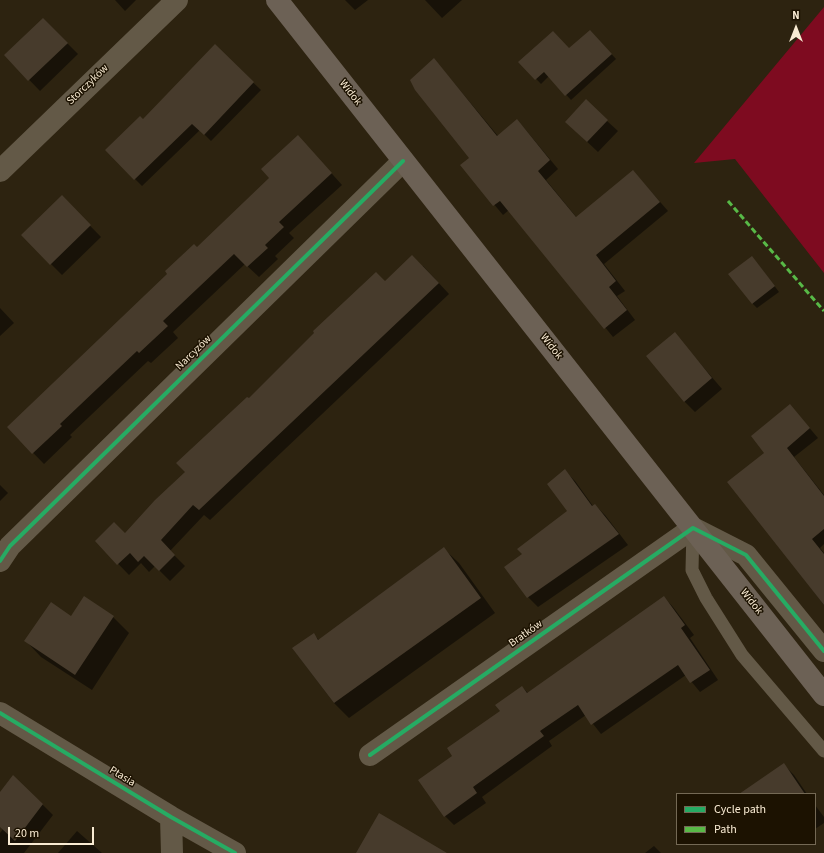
<!DOCTYPE html>
<html>
<head>
<meta charset="utf-8">
<style>
	body { margin:0 }
	#map { position:relative; width:824px; height:853px; overflow:hidden; background:#2d2310; font-family:"Source Sans 3",sans-serif }
	canvas { display:block }
	.legend { position:absolute; left:676px; top:793px; width:140px; height:52px; box-sizing:border-box; background:#1c1201; border:1px solid #746955; margin:0; padding:5px 7px; list-style:none; font-size:12px; color:#f9ebd3 }
	.legend li { display:flex; align-items:center; gap:8px; height:20px }
	.legend b { width:20px; border:1px solid #746955 }
	.north { position:absolute; left:776px; top:8px; width:40px; height:40px; -webkit-text-stroke:3px #1c1201; paint-order:stroke; rotate:0deg; font-size:11px; font-weight:700; line-height:16px; text-align:center; color:#f9ebd3 }
	.north::after { content:''; display:block; margin:auto; width:14px; height:18px; background:#f9ebd3; clip-path:polygon(50% 0,100% 100%,50% 72%,0 100%) }
	.scale { position:absolute; left:8px; top:827px; width:86px; height:18px; box-sizing:border-box; border:2px solid #f9ebd3; border-top:0; padding-left:5px; font-size:12px; line-height:14px; white-space:nowrap; color:#f9ebd3; -webkit-text-stroke:3px #1c1201; paint-order:stroke }
</style>
</head>
<body>
<div id="map">
<canvas width="824" height="853"></canvas>
<ul class="legend">
<li><b style="height:5px;background:#26ab63"></b>Cycle path</li>
<li><b style="height:5px;background:#58b947"></b>Path</li>
</ul>
<div class="north">N</div>
<div class="scale">20 m</div>
</div>
<script>
const context = document.querySelector('canvas').getContext('2d');
context.lineJoin = 'round';
function fillPath(path, color) { context.fillStyle = color; context.fill(path, 'evenodd'); }
const toPath = rows => new Path2D(rows.map(r => 'M' + r).join(''));
function trace(path, color, width, dash) { context.strokeStyle = color; context.lineWidth = width; context.lineCap = dash ? 'butt' : 'round'; context.setLineDash(dash || []); context.stroke(path); }
function write(font, color, halo, rows, align = 'center') {
  context.font = font + ' "Source Sans 3",sans-serif'; context.lineWidth = 3; context.setLineDash([]); context.textBaseline = 'middle'; context.strokeStyle = halo; context.fillStyle = color; for (const [text, x, y, turn = 0] of rows) {
    context.save(); context.translate(x, y); context.rotate((+turn || 0) * Math.PI / 180); context.textAlign = isNaN(turn) ? turn : align; if (halo) context.strokeText(text, 0, 0); context.fillText(text, 0, 0); context.restore();
  }
}
const green = toPath([
	[824,7,824,273,735,159,694,163]
]);
const shadow = toPath([
	[115,0,136,0,125,11],
	[345,0,368,0,355,10],
	[425,0,462,0,442,18],
	[54,30,78,54,40,91,6,56],
	[595,36,616,59,571,100,549,76,541,84,520,62,570,49],
	[215,46,261,90,211,141,200,130,142,186,106,150,143,120],
	[434,59,498,136,517,120,525,129,558,169,546,180,577,218,633,171,668,211,604,264,625,291,617,296,635,320,613,337,509,210,503,215,461,165,471,158],
	[607,121,618,131,598,152,566,122],
	[308,147,342,185,289,233,294,238,275,256,278,259,259,277,245,264,173,332,178,338,151,363,148,361,70,435,72,437,44,464,8,427,197,248],
	[62,197,101,237,62,275,22,235],
	[757,263,779,292,757,308,752,303],
	[423,266,449,294,210,520,204,515,170,551,185,566,170,581,155,566,149,572,141,563,129,575,96,541,125,534,187,472,249,400,385,282],
	[0,308,14,323,0,336],
	[675,334,722,389,695,412,684,401],
	[790,405,818,438,794,457,824,495,824,544,820,548,824,553,824,605,729,482,766,453],
	[565,471,575,481,593,506,595,505,605,515,628,545,538,607,528,597,568,511],
	[0,485,8,493,0,501],
	[443,548,459,563,495,613,349,718,334,703,293,649,313,634,319,640],
	[664,597,673,607,694,635,690,638,718,680,700,692,686,675,601,734,586,715,549,741,552,746,482,797,486,803,454,825,445,816,454,757,502,712,522,687,528,693],
	[84,598,113,617,129,633,92,690,41,657,26,641,71,617],
	[783,764,794,775,807,794,760,794],
	[0,794,42,804,53,815,24,853,0,853,0,833,3,829,0,826],
	[815,805,824,817,824,823,815,829],
	[77,831,102,853,58,853],
	[654,846,661,853,645,853]
]);
const building = toPath([
	[43,18,68,43,28,81,4,55],
	[590,30,612,54,565,96,544,72,535,80,518,62,553,31,569,48],
	[215,44,254,82,204,135,192,124,134,180,105,150,140,116,143,119],
	[434,58,497,136,517,119,550,160,538,171,576,217,633,170,660,202,596,255,616,281,609,287,627,310,604,329,500,201,493,206,460,165,469,158,415,90,410,80],
	[586,99,608,120,587,142,565,122],
	[298,135,332,173,279,222,284,227,265,245,268,248,247,267,234,254,163,321,168,326,139,353,137,351,60,424,62,426,32,454,7,427,167,274,165,271,194,244,197,247,269,178,261,169],
	[62,195,91,225,50,265,21,235],
	[412,255,439,283,199,510,193,505,161,540,175,555,159,571,144,556,138,562,130,553,117,565,95,541,114,522,125,533,155,500,185,472,176,463,247,397,249,398,314,333,313,331,376,272,385,281],
	[752,256,775,286,752,304,728,274],
	[675,332,712,378,684,402,646,356],
	[790,404,810,428,787,448,824,496,824,529,812,539,824,554,824,605,727,482,764,453,751,436],
	[565,469,592,506,595,504,619,534,527,598,504,567,522,554,517,549,567,511,547,484],
	[444,547,481,598,334,703,292,648,314,633,318,640],
	[84,596,114,616,75,675,24,641,51,602,71,616],
	[664,596,685,625,681,628,710,670,690,683,678,665,591,725,578,705,540,731,544,736,473,787,477,793,444,817,418,780,452,756,447,748,500,711,495,705,522,686,527,693],
	[784,763,805,794,739,794],
	[13,775,43,804,15,841,0,827,0,792],
	[379,813,403,827,447,853,356,853]
]);
const service = toPath([
	[693,528,692,570,706,598,742,655,824,751]
]);
const minor = toPath([
	[0,171,177,0],
	[0,561,10,546,403,161],
	[0,713,171,817,235,853],
	[370,755,693,528,746,555,824,651],
	[171,817,172,853]
]);
const secondary = toPath([
	[277,0,824,695]
]);
const quiet = toPath([
	[728,201,824,311]
]);
const cycleway = toPath([
	[0,561,10,546,403,161],
	[0,713,171,817,235,853],
	[370,755,693,528,746,555,824,651]
]);
const streetNames = [
	["Storczyków",88,85,-44],
	["Widok",350,93,52],
	["Widok",551,347,52],
	["Narcyzów",194,353,-44],
	["Widok",751,602,52],
	["Bratków",526,634,-35],
	["Ptasia",122,777,31]
];
fillPath(green, '#7e0b20');
fillPath(shadow, '#0007');
fillPath(building, '#473b2c');
trace(service, '#635947', 13);
trace(minor, '#635947', 22);
trace(secondary, '#6c6155', 22);
trace(quiet, '#58b947', 3, [6, 3]);
trace(cycleway, '#26ab63', 4);
write('11px', '#f9ebd3', '#1c1201', streetNames);
</script>
</body>
</html>
